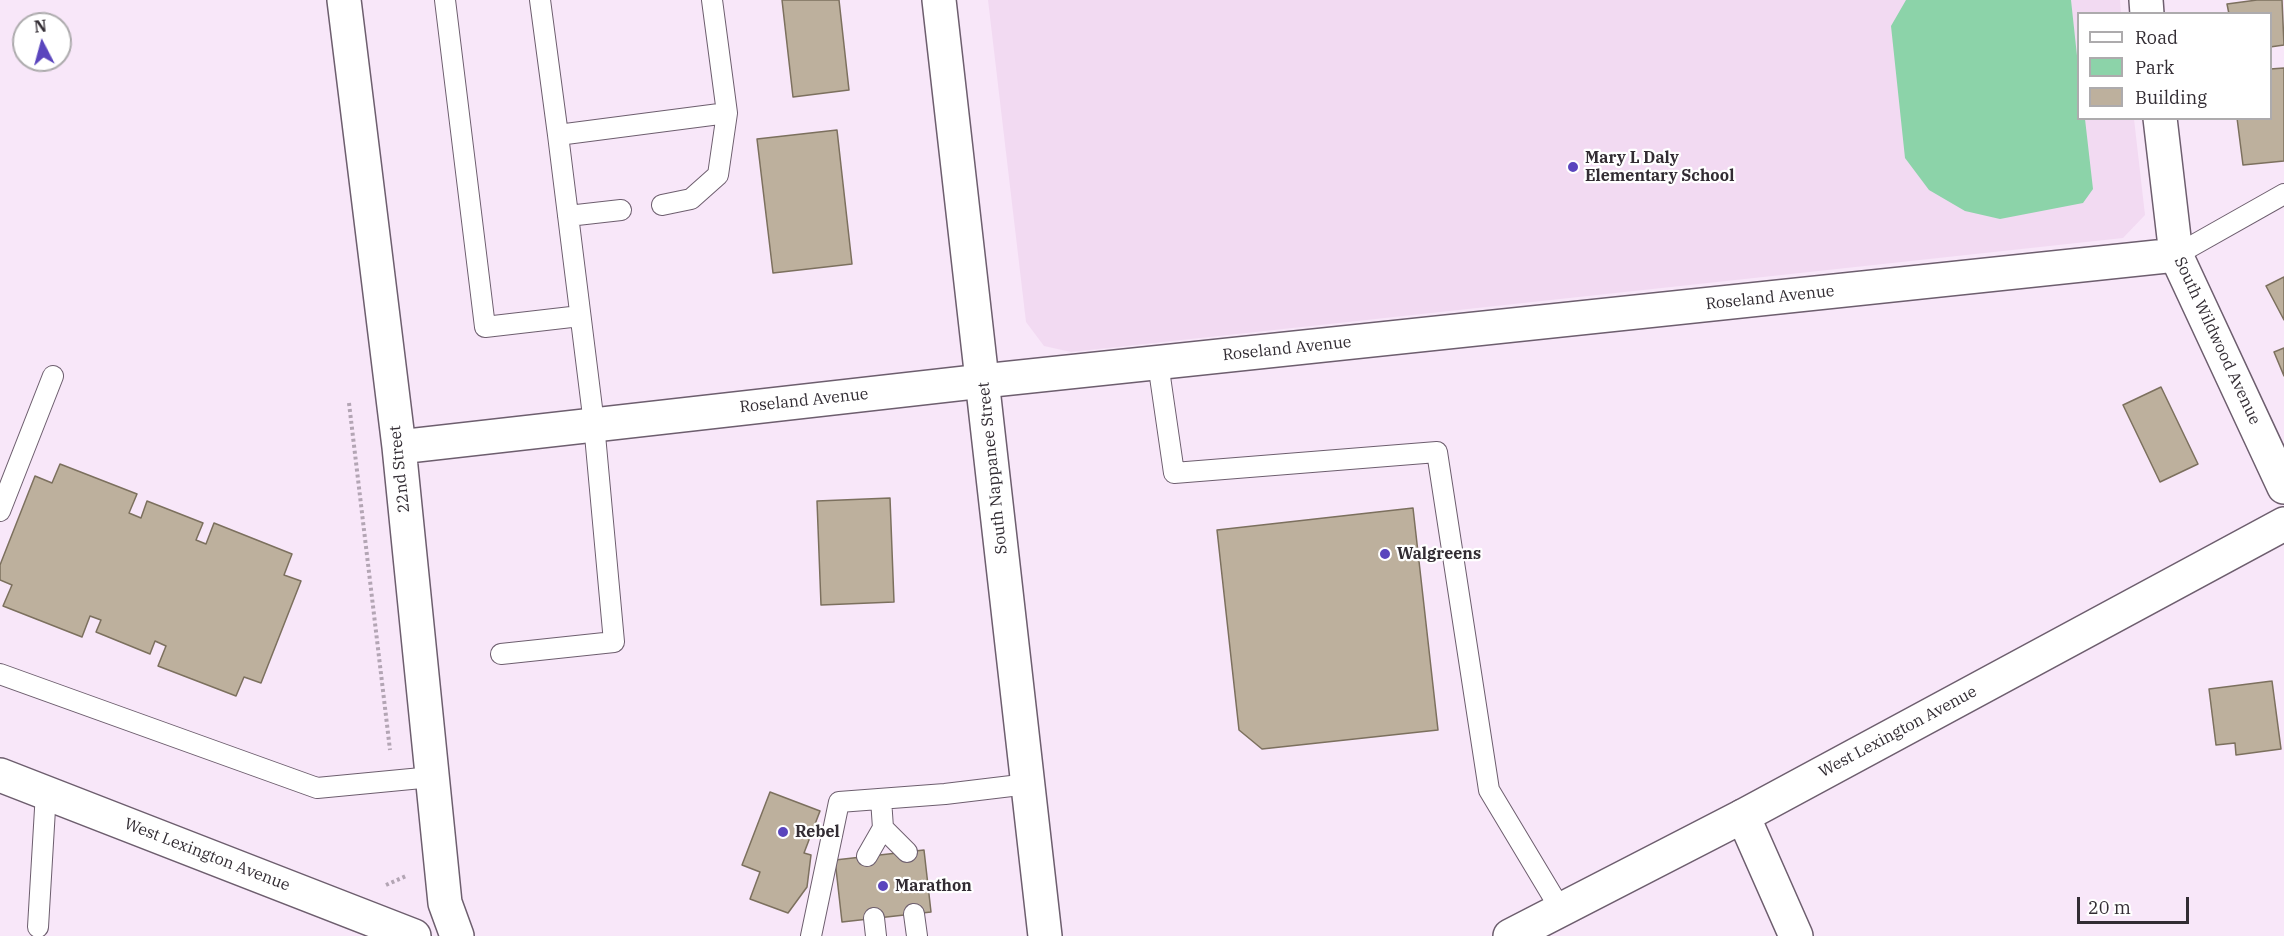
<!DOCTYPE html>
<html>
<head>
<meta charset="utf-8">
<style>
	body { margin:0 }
	#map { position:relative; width:2284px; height:936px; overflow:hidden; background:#f8e7f9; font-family:"IBM Plex Serif",serif }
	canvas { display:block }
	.legend { position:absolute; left:2077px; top:12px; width:195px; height:108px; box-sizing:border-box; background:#fff; border:2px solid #adabad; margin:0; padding:8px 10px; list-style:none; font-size:18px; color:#322c33 }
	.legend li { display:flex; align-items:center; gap:12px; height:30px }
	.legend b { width:30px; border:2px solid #adabad }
	.north { position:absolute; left:12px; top:12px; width:60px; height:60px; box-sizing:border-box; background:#fff; border:2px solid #adabad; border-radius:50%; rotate:354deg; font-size:16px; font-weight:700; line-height:24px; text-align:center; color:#322c33 }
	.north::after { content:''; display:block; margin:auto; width:21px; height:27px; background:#5a45bd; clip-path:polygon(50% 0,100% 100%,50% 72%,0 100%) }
	.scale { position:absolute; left:2077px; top:897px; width:112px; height:27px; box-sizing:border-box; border:3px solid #322c33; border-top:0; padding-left:8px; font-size:18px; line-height:21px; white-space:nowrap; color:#322c33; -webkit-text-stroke:4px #fff; paint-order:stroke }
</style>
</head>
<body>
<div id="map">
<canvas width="2284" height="936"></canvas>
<ul class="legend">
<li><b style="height:8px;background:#fff"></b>Road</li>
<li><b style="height:16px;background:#8cd3a9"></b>Park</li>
<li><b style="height:16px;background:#bdb09d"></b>Building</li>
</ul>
<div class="north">N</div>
<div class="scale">20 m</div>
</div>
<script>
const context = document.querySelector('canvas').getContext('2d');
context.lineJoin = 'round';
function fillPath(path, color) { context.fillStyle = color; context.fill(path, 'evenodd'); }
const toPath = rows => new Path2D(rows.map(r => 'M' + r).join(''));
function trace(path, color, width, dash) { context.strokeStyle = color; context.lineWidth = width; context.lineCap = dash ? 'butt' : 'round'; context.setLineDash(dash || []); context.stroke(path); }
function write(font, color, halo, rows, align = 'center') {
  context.font = font + ' "IBM Plex Serif",serif'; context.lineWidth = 4.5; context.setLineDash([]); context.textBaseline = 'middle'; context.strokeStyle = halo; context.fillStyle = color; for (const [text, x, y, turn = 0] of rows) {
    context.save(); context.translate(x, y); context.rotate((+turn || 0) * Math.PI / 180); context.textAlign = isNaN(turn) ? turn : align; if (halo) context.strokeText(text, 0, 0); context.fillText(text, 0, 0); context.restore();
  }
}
const built = toPath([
	[988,0,2120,0,2121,13,2078,14,2078,118,2134,119,2145,215,2123,238,1071,352,1044,346,1026,322]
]);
const green = toPath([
	[1906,0,2071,0,2078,65,2078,118,2085,119,2093,189,2083,203,2000,219,1965,211,1929,190,1905,158,1891,26]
]);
const building = toPath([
	[782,0,839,0,849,90,793,97,782,0],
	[2257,0,2282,0,2284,45,2270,47,2270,14,2229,14,2227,4,2257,0],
	[2284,68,2284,161,2243,165,2237,118,2270,118,2270,69,2284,68],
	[837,130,852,264,773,273,757,139,837,130],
	[2284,277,2284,320,2266,286,2284,277],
	[2284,348,2284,376,2274,352,2284,348],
	[2161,387,2198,464,2160,482,2123,405,2161,387],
	[60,464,137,494,129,513,141,518,147,501,203,523,196,540,206,544,214,523,292,554,284,575,301,581,261,683,244,677,236,696,158,666,166,646,155,641,150,654,96,632,101,620,90,616,82,637,3,606,12,585,0,580,0,565,35,476,52,483,60,464],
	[890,498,894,602,821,605,817,501,890,498],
	[1413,508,1438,730,1262,749,1239,730,1217,530,1413,508],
	[2272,681,2281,749,2236,755,2235,743,2216,745,2209,689,2272,681],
	[770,792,820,811,804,853,811,855,807,887,788,913,750,899,760,872,742,865,770,792],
	[924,850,931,912,842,922,835,860,924,850]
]);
const path = toPath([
	[349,403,390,750],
	[386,885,406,876]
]);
const lane = toPath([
	[445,0,485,327,580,316],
	[540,0,558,135],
	[662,205,691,199,718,175,727,113],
	[568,216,621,210],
	[2176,255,2284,194],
	[1158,363,1174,473,1437,452,1489,790,1561,910],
	[0,511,53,376],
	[501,654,614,642,594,424,558,135,727,113,712,0],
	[0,674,317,788,432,777],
	[883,828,907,852],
	[867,856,883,828,881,799],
	[914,914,917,936],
	[874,918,876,936],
	[38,927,46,792],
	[811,936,839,802,945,794,1028,784]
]);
const street = toPath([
	[344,0,399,447,445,903,457,936],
	[2146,0,2147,14],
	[2160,118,2176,255,2284,487],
	[399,447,983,381,2176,255],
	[1743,816,1796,936]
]);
const primary = toPath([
	[939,0,1045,936],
	[0,775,414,936],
	[1510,936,1743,816,2284,524]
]);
const markers = [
	[1573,167,6,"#5a45bd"],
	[1385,554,6,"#5a45bd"],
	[783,832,6,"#5a45bd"],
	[883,886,6,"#5a45bd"]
];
const poiNames = [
	["Mary L Daly",1585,158],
	["Elementary School",1585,176],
	["Walgreens",1397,554],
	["Rebel",795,832],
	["Marathon",895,886]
];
const streetNames = [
	["Roseland Avenue",1770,298,-6],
	["South Wildwood Avenue",2217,341,65],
	["Roseland Avenue",1287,349,-6],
	["Roseland Avenue",804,401,-6],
	["South Nappanee Street",993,468,-96],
	["22nd Street",400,469,-96],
	["West Lexington Avenue",1898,732,-28],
	["West Lexington Avenue",207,855,21]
];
fillPath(built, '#f2daf2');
fillPath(green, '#8cd3a9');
fillPath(building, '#bdb09d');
trace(building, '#7c705e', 1.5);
trace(lane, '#6d5e6e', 22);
trace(street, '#6d5e6e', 36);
trace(primary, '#6d5e6e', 36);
trace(path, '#b3a5b4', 4, [3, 3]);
trace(lane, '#fff', 20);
trace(street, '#fff', 33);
trace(primary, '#fff', 33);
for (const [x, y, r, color] of markers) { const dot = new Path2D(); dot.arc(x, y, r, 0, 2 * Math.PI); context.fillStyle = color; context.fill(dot); trace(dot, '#fff', 2); }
write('bold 16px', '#322c33', '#fff', poiNames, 'left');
write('16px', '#322c33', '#fff', streetNames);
</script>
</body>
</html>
